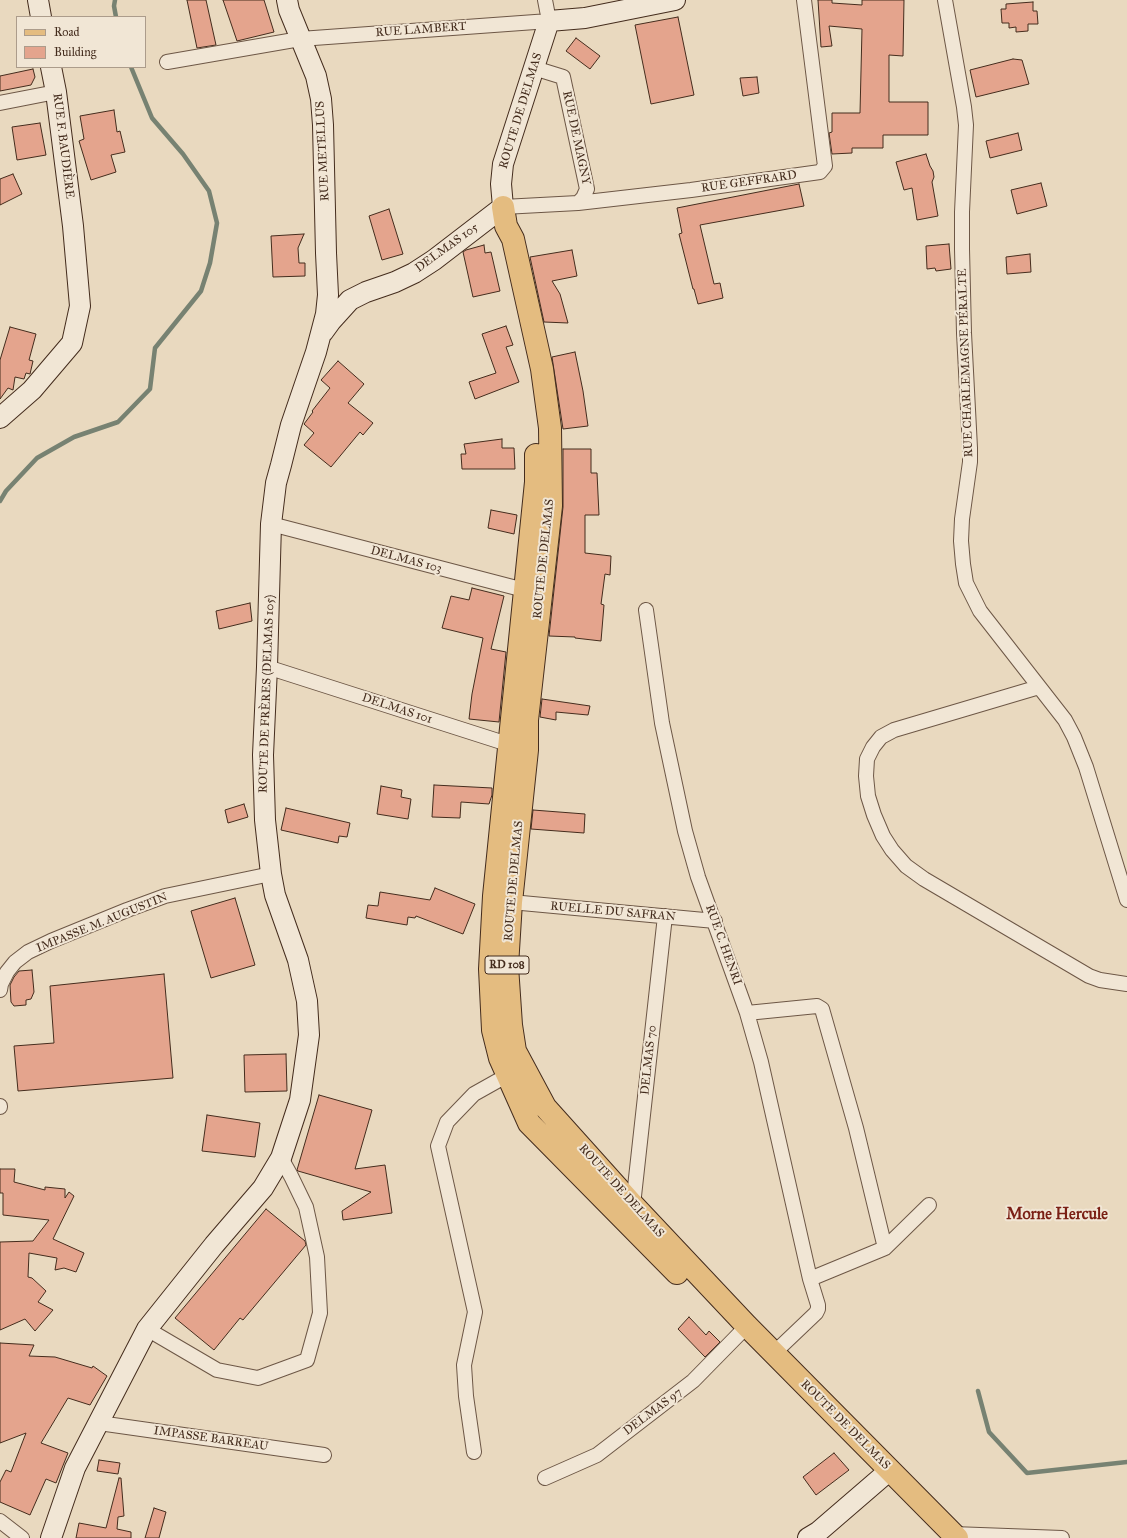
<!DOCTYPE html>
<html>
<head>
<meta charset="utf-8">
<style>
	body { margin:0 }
	#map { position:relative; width:1127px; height:1538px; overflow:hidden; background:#e9d9bf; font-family:"IM FELL Great Primer",serif }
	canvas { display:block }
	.legend { position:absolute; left:16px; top:16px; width:130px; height:52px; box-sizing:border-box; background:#f1e6d5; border:1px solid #ac9c8b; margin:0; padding:5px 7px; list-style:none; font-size:12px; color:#442c1d }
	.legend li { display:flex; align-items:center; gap:8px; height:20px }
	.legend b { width:20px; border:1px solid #ac9c8b }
</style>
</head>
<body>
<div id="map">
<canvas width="1127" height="1538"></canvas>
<ul class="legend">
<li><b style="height:5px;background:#e4bc80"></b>Road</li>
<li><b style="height:11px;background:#e4a48d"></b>Building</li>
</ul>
</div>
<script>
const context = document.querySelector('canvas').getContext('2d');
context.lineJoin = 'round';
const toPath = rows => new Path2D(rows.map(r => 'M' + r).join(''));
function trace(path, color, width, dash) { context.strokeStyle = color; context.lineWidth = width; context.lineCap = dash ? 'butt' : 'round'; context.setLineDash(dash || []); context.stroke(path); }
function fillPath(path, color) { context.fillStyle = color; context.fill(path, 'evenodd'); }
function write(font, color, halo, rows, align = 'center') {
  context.font = font + ' "IM FELL Great Primer",serif'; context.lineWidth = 4; context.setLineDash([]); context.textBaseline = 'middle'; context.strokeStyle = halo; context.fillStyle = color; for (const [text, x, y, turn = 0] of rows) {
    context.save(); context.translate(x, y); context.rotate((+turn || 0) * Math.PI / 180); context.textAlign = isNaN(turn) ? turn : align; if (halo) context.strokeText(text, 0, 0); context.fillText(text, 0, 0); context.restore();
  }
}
const stream = toPath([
	[115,0,114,6,116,17],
	[0,501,6,491,37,458,74,437,118,422,150,389,155,348,201,291,210,263,217,223,209,191,183,154,152,118,131,67],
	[978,1391,989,1432,1027,1473,1127,1462]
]);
const building = toPath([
	[187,0,206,0,216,45,197,48,187,0],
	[223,0,264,0,274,32,237,41,223,0],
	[818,0,832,0,832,3,862,5,862,0,904,0,903,56,889,55,889,102,928,102,928,135,883,135,883,148,852,148,852,153,832,154,829,133,832,132,832,113,860,113,862,29,829,26,832,46,821,47,818,0],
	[1033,2,1033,11,1037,11,1038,24,1028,24,1028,31,1016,32,1016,27,1009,28,1009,23,1002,23,1001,9,1006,9,1006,4,1033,2],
	[678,17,694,95,651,104,635,25,678,17],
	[576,38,600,56,590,69,566,51,576,38],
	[1013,59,1022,60,1029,84,976,97,970,70,1013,59],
	[33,69,35,77,31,85,0,91,0,76,33,69],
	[757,77,759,93,743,96,740,78,757,77],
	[114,110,117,132,120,131,125,152,111,155,116,172,91,180,79,141,84,139,80,116,114,110],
	[40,123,46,155,17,160,12,127,40,123],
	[1018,133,1022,150,990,158,986,141,1018,133],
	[926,154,930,166,933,171,934,177,932,182,938,216,917,220,912,188,904,190,896,162,926,154],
	[13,174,22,194,0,205,0,179,13,174],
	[1041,183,1047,206,1017,214,1011,190,1041,183],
	[799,184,804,206,700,225,714,284,720,283,723,298,698,304,694,289,693,289,679,234,682,233,677,208,799,184],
	[389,209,403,254,382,260,369,216,389,209],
	[304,234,298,248,299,263,305,263,305,276,273,277,271,236,304,234],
	[949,244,951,269,936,271,935,268,927,269,926,246,949,244],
	[484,245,485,253,491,252,500,291,473,297,463,252,466,250,484,245],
	[572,250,577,276,552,281,560,294,568,323,544,322,530,257,572,250],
	[1030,254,1031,272,1007,274,1006,257,1030,254],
	[506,326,513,345,506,347,519,382,475,399,469,382,496,373,482,334,506,326],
	[10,327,36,334,29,360,33,361,30,374,26,373,24,379,15,377,13,390,8,388,0,399,0,360,10,327],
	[575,352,583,391,588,426,563,429,552,357,575,352],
	[338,361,364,384,348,403,373,423,363,435,360,432,331,467,304,445,314,433,304,424,313,412,312,411,330,388,321,380,338,361],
	[502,439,502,448,514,448,515,469,462,469,461,454,466,454,464,444,502,439],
	[563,449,591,449,591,473,597,473,599,515,585,515,585,553,611,556,610,575,605,574,601,604,604,605,601,641,575,638,575,637,549,636,563,507,563,449],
	[491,510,517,515,514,534,488,528,491,510],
	[472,588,504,596,491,649,506,652,499,722,469,719,472,694,483,638,442,628,451,596,469,600,472,588],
	[250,603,252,621,219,629,216,611,250,603],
	[542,699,590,706,588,715,556,712,556,720,540,717,542,699],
	[434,785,492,788,492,795,489,804,461,802,460,818,432,817,434,785],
	[381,786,402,790,401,797,411,799,408,819,377,814,381,786],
	[244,804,248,817,228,823,225,810,244,804],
	[286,808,350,823,347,837,339,836,338,843,281,830,286,808],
	[533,810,585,814,584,833,531,829,533,810],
	[435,888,475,904,463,934,416,916,415,918,408,917,407,925,366,918,368,905,378,906,380,892,430,900,435,888],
	[235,898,255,965,211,978,191,911,235,898],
	[32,970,34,992,31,999,26,1000,26,1005,14,1006,11,1002,10,985,14,977,19,971,32,970],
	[164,974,173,1078,18,1091,14,1046,54,1043,50,986,164,974],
	[286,1054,287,1091,245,1092,244,1055,286,1054],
	[319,1095,372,1110,355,1169,385,1165,392,1213,343,1220,342,1211,371,1192,298,1171,297,1170,319,1095],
	[207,1115,260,1123,255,1157,202,1151,207,1115],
	[0,1169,15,1169,14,1182,45,1190,45,1187,65,1189,65,1198,69,1192,74,1196,53,1239,84,1253,76,1272,64,1268,55,1270,57,1258,29,1253,28,1277,32,1278,46,1291,38,1302,53,1310,35,1331,25,1319,0,1330,0,1242,33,1241,49,1220,3,1215,3,1193,0,1193,0,1169],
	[266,1209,305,1241,306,1245,243,1320,240,1318,214,1350,175,1318,266,1209],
	[689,1317,706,1335,709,1331,720,1342,705,1357,678,1329,689,1317],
	[0,1343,34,1345,29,1356,55,1357,92,1368,93,1366,107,1376,90,1405,68,1398,41,1443,68,1453,56,1483,46,1479,30,1515,0,1502,0,1482,6,1470,11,1472,26,1433,0,1443,0,1343],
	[834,1453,849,1470,816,1495,803,1477,834,1453],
	[99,1460,120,1463,118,1474,97,1471,99,1460],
	[119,1478,121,1478,124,1516,118,1517,117,1529,131,1532,131,1538,76,1538,79,1523,106,1528,119,1478],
	[154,1508,166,1512,159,1538,145,1538,154,1508]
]);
const street = toPath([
	[945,0,964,107,966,125,962,212,962,249,964,333,970,448,970,462,962,519,961,541,963,564,966,583,980,611,1065,720,1074,737,1086,767,1127,900],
	[167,62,300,39,549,21,545,0],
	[534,68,563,77,587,189,583,198,578,203],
	[0,103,56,92],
	[503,207,578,203,691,190,820,172,825,166,804,0],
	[271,524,532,592],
	[646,610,662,723,685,831,698,877,747,1013,761,1062,810,1279],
	[267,667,517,747],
	[1039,687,894,730,881,737,873,747,867,759,866,776,868,796,874,815,883,836,892,850,906,866,924,879,1089,976,1100,980,1127,984],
	[511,902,715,921],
	[0,990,1,984,7,972,15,962,28,952,51,941,127,910,165,896,271,874],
	[747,1013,817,1006,822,1009,856,1128,885,1248],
	[0,1106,0,1107],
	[633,1205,665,916],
	[147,1329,217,1370,258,1378,307,1360,320,1313,317,1257,306,1207,291,1176,281,1158],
	[774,1353,816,1313,818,1309,818,1305,810,1279,885,1248,929,1205],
	[99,1423,324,1455],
	[474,1452,466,1396,464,1365,475,1312,438,1146,447,1122,474,1094,515,1071],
	[545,1478,597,1455,693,1381,747,1326],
	[0,1521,22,1538],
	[953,1534,1062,1538]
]);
const secondary = toPath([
	[38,0,41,17],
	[323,332,331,321,350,300,366,292,395,282,414,273,434,260,503,207,501,184,503,164,549,21,585,18,675,0],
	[0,418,32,390,72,343,80,306,73,226,56,92,51,67],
	[51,1538,75,1468,147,1329,214,1245,263,1188,281,1158,300,1100,309,1035,307,1001,298,960,275,895,271,874,265,820,263,755,267,667,271,524,276,483,281,465,291,425,316,352,326,314,328,295,326,253,323,125,321,99,316,76,289,10,287,0],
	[808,1538,818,1532,890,1470]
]);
const primary = toPath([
	[503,207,506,226,513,239,542,369,550,428,551,506,527,720,527,750,511,902,507,966,511,1025,515,1051,545,1107,633,1205,747,1326,957,1538],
	[536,455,536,482,494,896,490,969,493,1030,500,1058,529,1123,677,1273]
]);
const shields = [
	[507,965,44]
];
const shieldNames = [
	["RD 108",507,965]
];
const streetNames = [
	["RUE LAMBERT",421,30,-4],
	["ROUTE DE DELMAS",521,111,-73],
	["RUE DE MAGNY",576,138,78],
	["RUE F. BAUDIÈRE",63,146,83],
	["RUE METELLUS",323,151,-93],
	["RUE GEFFRARD",749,182,-8],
	["DELMAS 105",447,248,-36],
	["RUE CHARLEMAGNE PÉRALTE",966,363,-92],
	["ROUTE DE DELMAS",544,559,-84],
	["DELMAS 103",406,560,15],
	["ROUTE DE FRÈRES (DELMAS 105)",267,694,-88],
	["DELMAS 101",397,709,18],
	["ROUTE DE DELMAS",514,881,-85],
	["RUELLE DU SAFRAN",613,912,5],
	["IMPASSE M. AUGUSTIN",102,923,-22],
	["RUE C. HENRI",723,945,70],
	["DELMAS 70",649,1060,-84],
	["ROUTE DE DELMAS",621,1191,48],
	["DELMAS 97",653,1412,-37],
	["ROUTE DE DELMAS",845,1425,45],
	["IMPASSE BARREAU",211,1439,8]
];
const districtNames = [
	["Morne Hercule",1057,1215]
];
trace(stream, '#778272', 4.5);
fillPath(building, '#e4a48d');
trace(building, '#442c1d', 1);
trace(street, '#6d5746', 16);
trace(secondary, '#442c1d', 22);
trace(primary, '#442c1d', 24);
trace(street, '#f1e6d5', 14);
trace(secondary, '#f1e6d5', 20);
trace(primary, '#e4bc80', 22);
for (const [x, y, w] of shields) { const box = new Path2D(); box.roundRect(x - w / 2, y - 9, w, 18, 3); context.fillStyle = '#f1e6d5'; context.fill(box); trace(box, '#442c1d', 1); }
write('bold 11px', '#442c1d', null, shieldNames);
write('12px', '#442c1d', '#f1e6d5', streetNames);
write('bold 16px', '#7a1f14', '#f1e6d5', districtNames);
</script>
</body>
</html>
